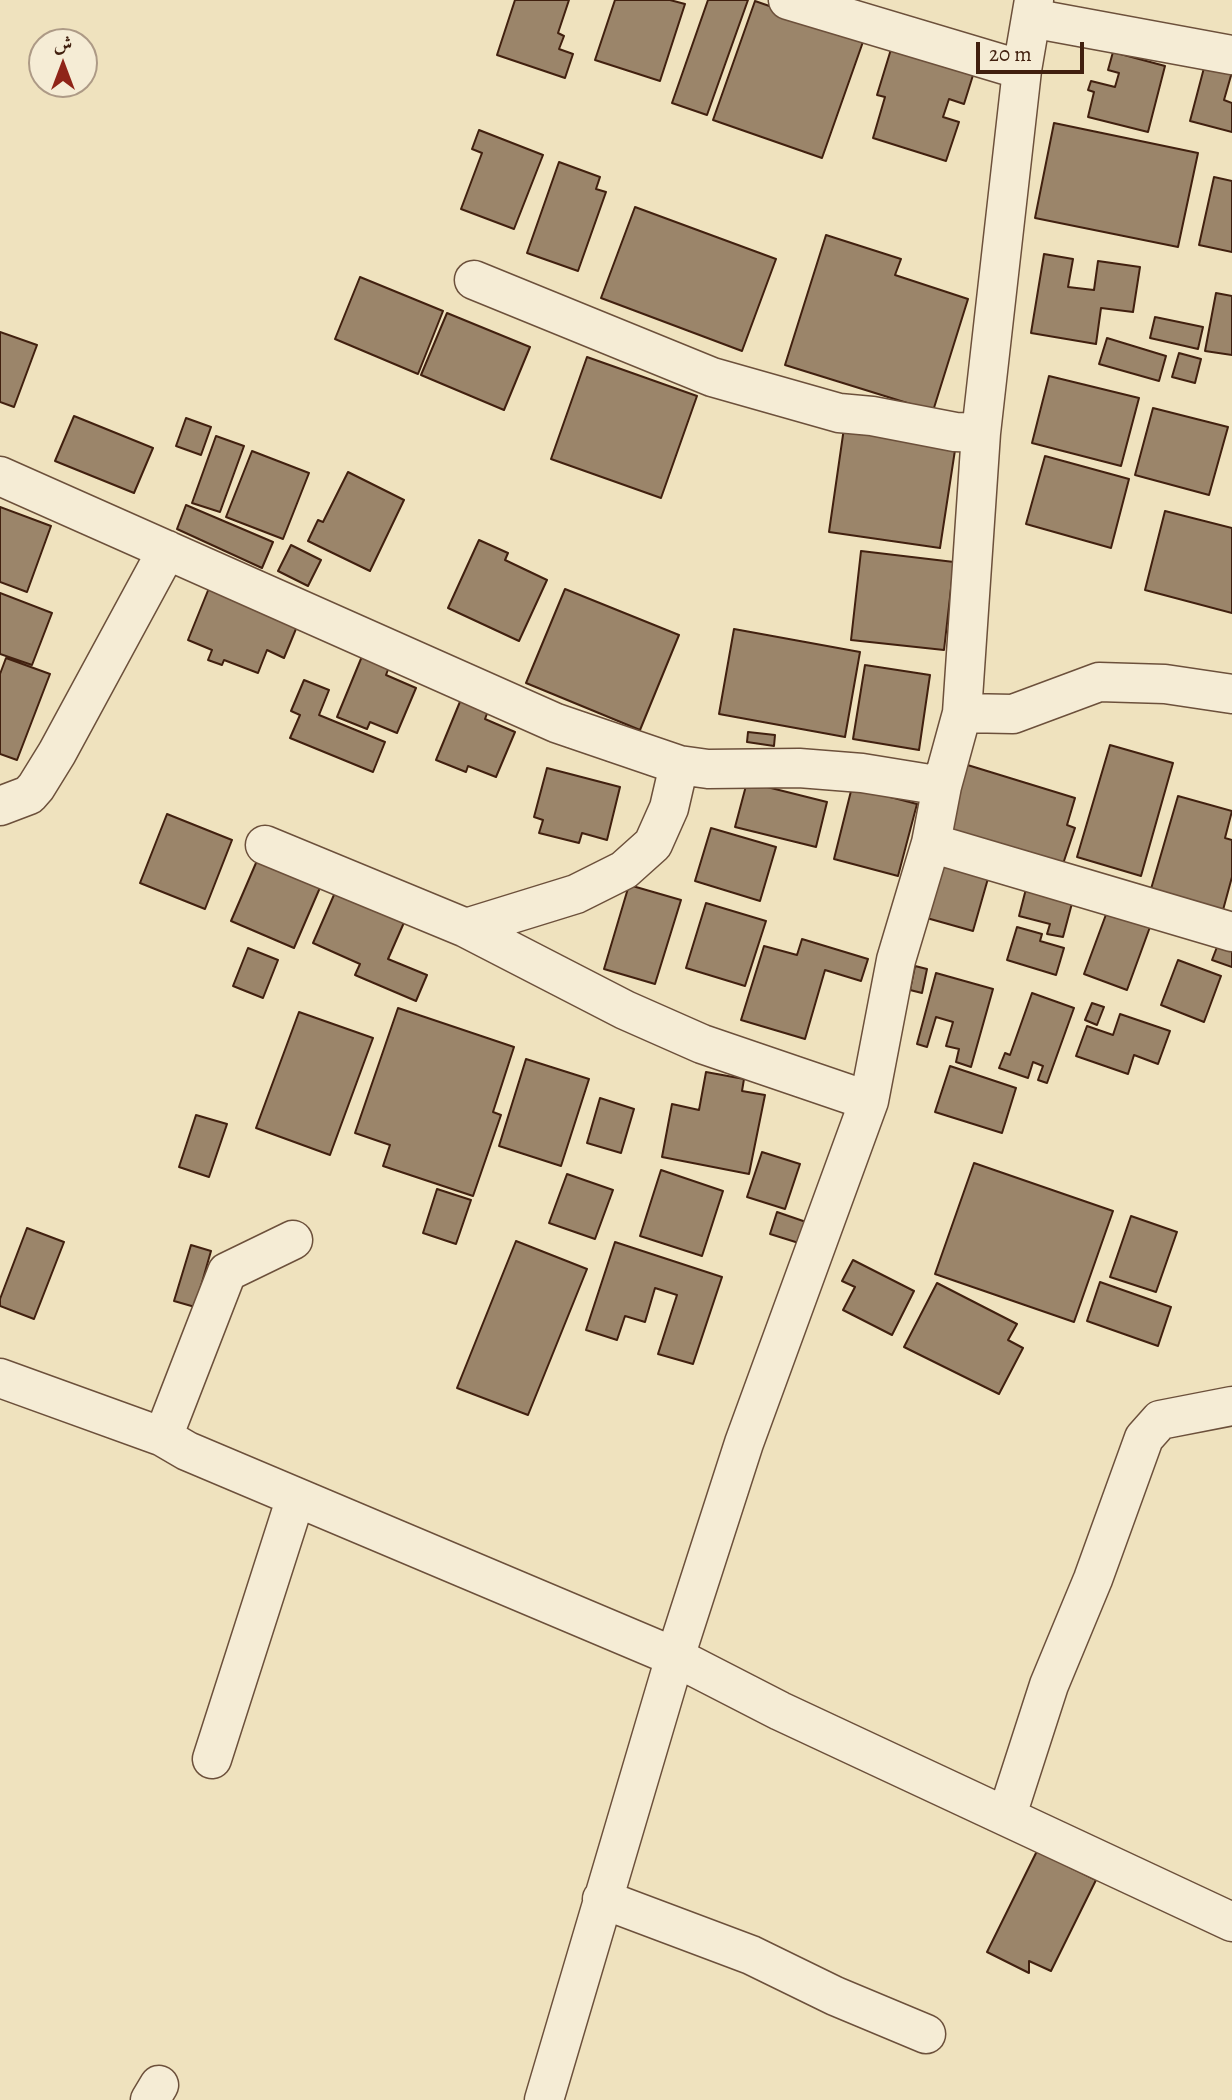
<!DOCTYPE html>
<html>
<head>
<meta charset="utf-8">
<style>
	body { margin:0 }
	#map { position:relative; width:1232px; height:2100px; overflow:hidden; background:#efe2be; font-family:Alegreya,Amiri,serif }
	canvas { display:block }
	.north { position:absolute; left:28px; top:28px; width:70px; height:70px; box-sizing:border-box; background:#f5ecd5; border:2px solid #ad9a86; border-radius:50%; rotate:0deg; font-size:19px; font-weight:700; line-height:28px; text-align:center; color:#41200f }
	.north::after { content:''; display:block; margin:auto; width:24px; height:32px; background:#8f2418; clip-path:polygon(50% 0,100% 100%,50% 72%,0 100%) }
	.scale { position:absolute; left:976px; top:42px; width:108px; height:32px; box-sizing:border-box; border:4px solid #41200f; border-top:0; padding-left:9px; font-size:21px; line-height:24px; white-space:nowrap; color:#41200f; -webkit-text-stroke:5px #f5ecd5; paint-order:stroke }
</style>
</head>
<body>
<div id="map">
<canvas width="1232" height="2100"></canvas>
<div class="north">ش</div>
<div class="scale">20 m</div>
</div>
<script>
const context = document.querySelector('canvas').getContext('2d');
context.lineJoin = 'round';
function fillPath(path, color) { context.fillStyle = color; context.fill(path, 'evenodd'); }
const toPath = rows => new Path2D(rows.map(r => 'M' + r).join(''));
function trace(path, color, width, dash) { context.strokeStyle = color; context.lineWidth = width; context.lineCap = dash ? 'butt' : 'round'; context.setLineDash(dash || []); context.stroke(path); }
const building = toPath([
	[515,0,569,0,558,33,564,36,559,49,573,54,565,78,497,55,515,0],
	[615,0,670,0,685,4,660,81,595,60,615,0],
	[708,0,748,0,707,115,672,103,708,0],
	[755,1,864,39,822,158,713,120,755,1],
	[892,46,974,72,964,104,949,99,943,117,959,122,946,161,873,138,885,97,877,95,892,46],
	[1113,52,1165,66,1148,132,1088,117,1094,92,1088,90,1091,81,1115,87,1119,73,1108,70,1113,52],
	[1205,64,1232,72,1224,100,1232,103,1232,132,1190,121,1205,64],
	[1054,123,1198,153,1178,247,1035,218,1054,123],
	[479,130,543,155,514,229,461,209,482,153,472,149,479,130],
	[559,162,600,177,596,189,606,192,578,271,527,253,559,162],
	[1214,177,1232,181,1232,252,1199,245,1214,177],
	[635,207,776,259,742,351,601,298,635,207],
	[826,235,901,259,895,275,968,299,933,411,785,365,826,235],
	[1044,254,1073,259,1068,287,1094,290,1098,261,1140,267,1133,312,1101,308,1096,344,1031,333,1044,254],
	[360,277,443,311,418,374,335,339,360,277],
	[1216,293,1232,296,1232,355,1205,351,1216,293],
	[447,313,530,347,504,410,421,375,447,313],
	[1155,317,1203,327,1198,349,1150,338,1155,317],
	[0,332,37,345,14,407,0,402,0,332],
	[1107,338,1166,356,1159,381,1099,364,1107,338],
	[1179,353,1201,359,1195,383,1172,377,1179,353],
	[587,357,697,396,661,498,551,459,587,357],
	[1049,376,1139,398,1121,466,1032,443,1049,376],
	[1153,408,1228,427,1209,495,1135,475,1153,408],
	[74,416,153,448,134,493,55,461,74,416],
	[186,418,211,427,201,455,176,446,186,418],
	[845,421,957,437,940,548,829,532,845,421],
	[216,436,244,446,220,512,192,503,216,436],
	[252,451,309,473,283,539,226,517,252,451],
	[1045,456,1129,479,1111,548,1026,524,1045,456],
	[348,472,404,500,370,571,308,541,318,520,323,522,348,472],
	[186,505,273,542,262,568,177,529,186,505],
	[0,507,51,526,27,592,0,582,0,507],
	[1165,511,1232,528,1232,613,1145,590,1165,511],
	[479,540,508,553,505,560,547,580,519,641,448,608,479,540],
	[291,545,321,560,308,586,278,571,291,545],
	[861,551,954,562,944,650,851,640,861,551],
	[209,588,298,624,284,658,267,650,258,673,224,660,222,665,208,660,212,650,188,640,209,588],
	[565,589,679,635,640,730,526,683,565,589],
	[0,593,52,613,32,665,0,654,0,593],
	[734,629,860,652,845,737,719,714,734,629],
	[365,649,392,659,386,675,416,688,397,733,370,722,367,729,337,717,365,649],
	[6,658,50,674,17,760,0,754,0,674,6,658],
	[865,665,930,675,919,750,853,739,865,665],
	[304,680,329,690,319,715,385,742,373,772,290,738,300,715,291,711,304,680],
	[464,692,491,703,485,719,515,732,496,777,468,766,466,772,436,760,464,692],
	[748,732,775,735,774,746,747,742,748,732],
	[1110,745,1173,763,1141,876,1077,857,1110,745],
	[961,763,1075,798,1067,825,1075,828,1063,864,941,826,961,763],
	[547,768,620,787,607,840,582,833,579,843,539,833,543,820,534,817,547,768],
	[747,782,827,802,816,847,735,827,747,782],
	[852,787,917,804,898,876,834,859,852,787],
	[1178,796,1232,811,1225,838,1232,840,1232,877,1223,910,1151,889,1178,796],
	[167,814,232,840,205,909,140,883,167,814],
	[711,828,776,847,760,901,695,881,711,828],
	[262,849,325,876,294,948,231,921,262,849],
	[932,859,989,875,973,931,916,915,932,859],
	[1028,881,1075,892,1063,937,1047,934,1050,924,1019,916,1028,881],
	[629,885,681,900,655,984,604,969,629,885],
	[337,888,406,918,388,959,427,975,416,1001,355,975,360,964,313,943,337,888],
	[1111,901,1154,916,1127,990,1084,974,1111,901],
	[706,903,766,921,745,986,686,968,706,903],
	[1017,927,1042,934,1040,941,1064,948,1056,975,1007,960,1017,927],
	[1222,934,1232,937,1232,967,1212,960,1222,934],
	[802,939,868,959,861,981,825,970,805,1039,741,1020,764,946,797,955,802,939],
	[248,948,278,960,263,998,233,986,248,948],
	[1178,960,1221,976,1204,1022,1161,1005,1178,960],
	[915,966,927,969,922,993,910,990,915,966],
	[936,973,993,989,971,1067,956,1062,959,1049,946,1046,953,1022,936,1017,927,1047,917,1044,936,973],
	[1032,993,1074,1008,1047,1083,1038,1080,1043,1066,1033,1062,1028,1078,999,1068,1005,1053,1010,1055,1032,993],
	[1092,1003,1104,1007,1097,1025,1085,1020,1092,1003],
	[398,1008,514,1047,493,1112,501,1115,473,1196,383,1166,390,1145,355,1133,398,1008],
	[299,1012,373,1038,330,1155,256,1128,299,1012],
	[1120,1014,1170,1031,1158,1064,1134,1055,1128,1074,1076,1056,1087,1026,1113,1035,1120,1014],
	[526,1059,589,1079,561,1166,499,1146,526,1059],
	[950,1066,1016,1088,1002,1133,935,1112,950,1066],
	[706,1072,744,1079,742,1091,765,1095,749,1174,662,1157,672,1104,699,1110,706,1072],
	[600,1098,634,1109,621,1153,587,1143,600,1098],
	[196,1115,227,1124,209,1177,179,1167,196,1115],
	[762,1152,800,1164,785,1209,747,1197,762,1152],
	[974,1163,1113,1211,1074,1322,935,1274,974,1163],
	[661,1170,723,1191,702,1256,640,1236,661,1170],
	[567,1174,613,1190,595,1239,549,1223,567,1174],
	[437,1189,471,1200,456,1244,423,1233,437,1189],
	[777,1212,809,1223,802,1244,770,1234,777,1212],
	[1131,1216,1177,1232,1156,1292,1110,1277,1131,1216],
	[27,1228,64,1242,34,1319,0,1306,0,1299,27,1228],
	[516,1241,587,1269,528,1415,457,1388,516,1241],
	[615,1242,722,1277,693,1364,658,1354,677,1295,655,1288,645,1322,625,1316,617,1340,586,1330,615,1242],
	[191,1245,211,1251,195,1307,174,1301,191,1245],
	[853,1260,914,1291,892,1335,843,1310,855,1287,842,1281,853,1260],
	[1100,1282,1171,1307,1158,1346,1087,1321,1100,1282],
	[937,1283,1017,1324,1008,1340,1023,1348,999,1394,904,1347,937,1283],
	[1037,1851,1096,1880,1051,1971,1029,1961,1029,1973,987,1952,1037,1851]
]);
const minor = toPath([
	[788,0,1022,70],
	[1031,18,1232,55],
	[474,280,712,377,839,413,872,416,955,432,981,433],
	[0,476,556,723,679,765,708,769,799,768,862,773,942,786],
	[962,713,1013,714,1099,682,1165,684,1232,694],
	[0,806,29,795,36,787,57,753,167,550],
	[931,843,1232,932],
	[265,845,466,928,625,1010,702,1044,869,1101],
	[466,928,576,894,624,870,653,844,669,808,679,765],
	[0,1378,163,1437,187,1451,675,1657,780,1711,1232,1922],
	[163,1437,227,1272,293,1240],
	[212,1759,296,1497],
	[1007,1815,1049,1685,1093,1579,1144,1438,1160,1420,1232,1406],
	[602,1899,751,1955,835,1996,926,2034],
	[150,2100,159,2085],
	[544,2100,675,1657,744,1443,869,1101,896,960,931,843,942,786,962,713,981,433,1022,70,1034,0]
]);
fillPath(building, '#9b856a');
trace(building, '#41200f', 2);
trace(minor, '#6c503b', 41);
trace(minor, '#f5ecd5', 38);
</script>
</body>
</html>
